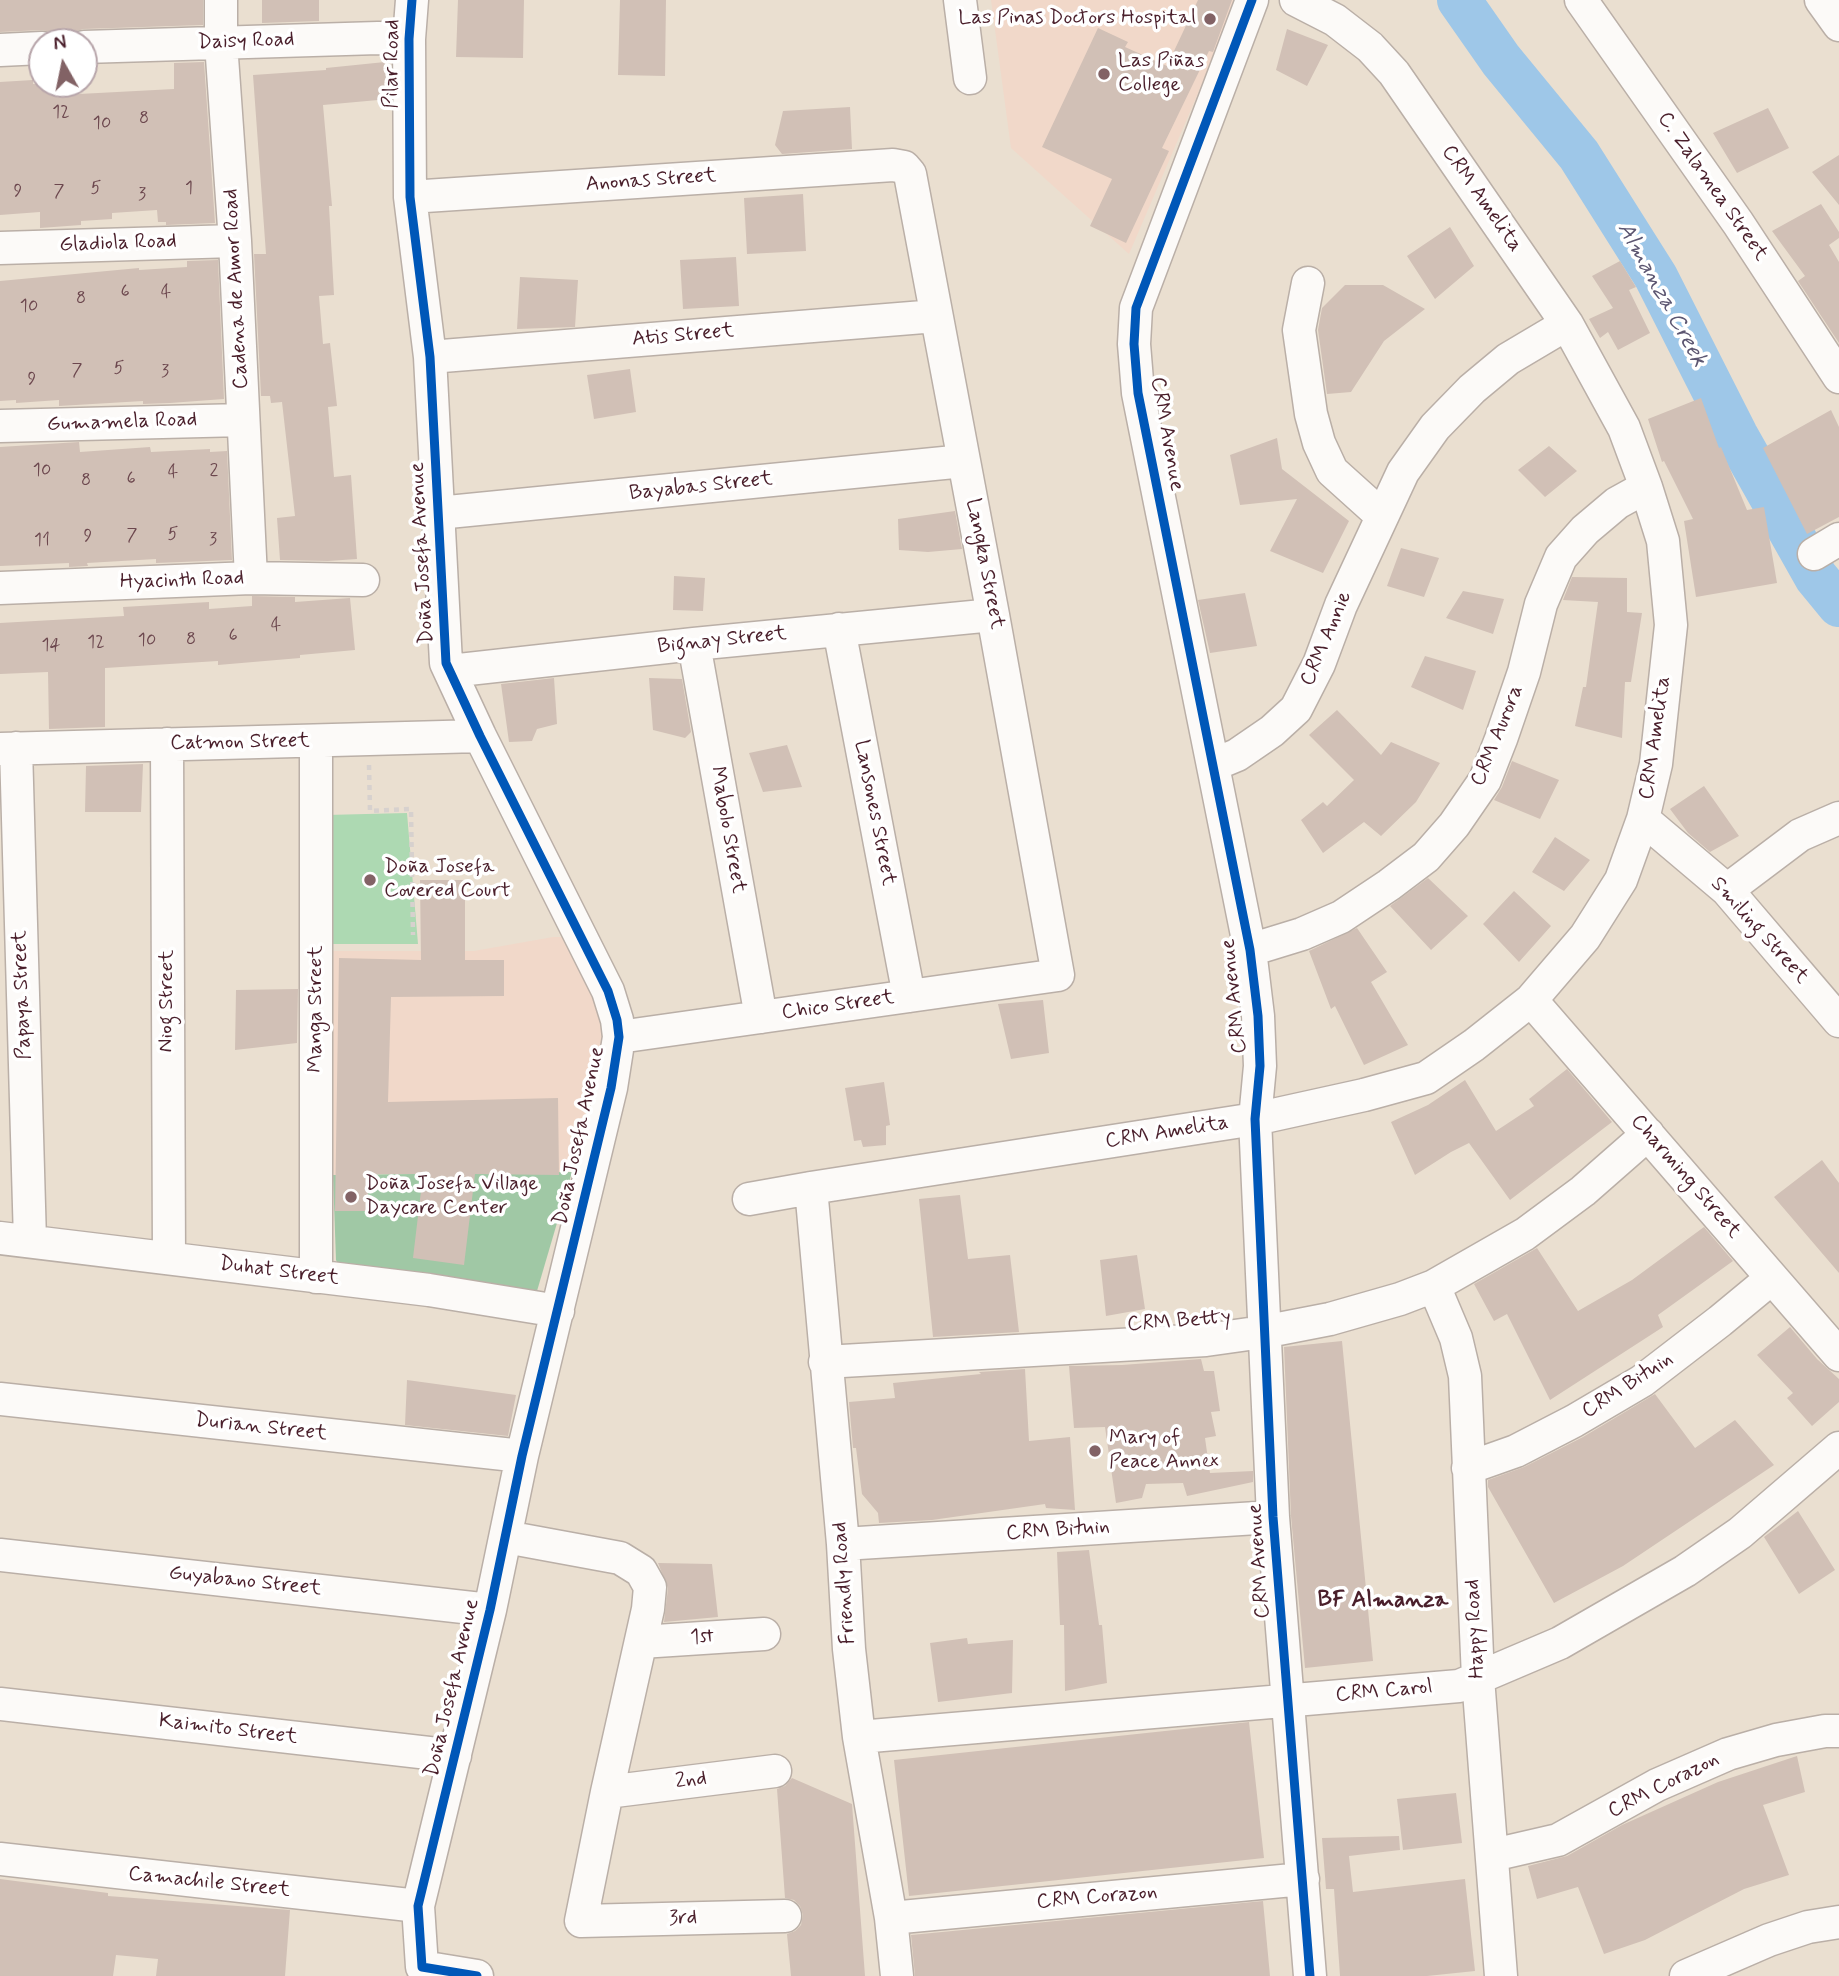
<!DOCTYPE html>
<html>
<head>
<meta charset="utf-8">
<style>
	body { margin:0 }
	#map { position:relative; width:1839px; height:1976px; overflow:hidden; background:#eadfd0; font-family:Mynerve,sans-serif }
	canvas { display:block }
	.north { position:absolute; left:28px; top:28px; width:70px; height:70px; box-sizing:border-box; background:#fff; border:2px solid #b7a5aa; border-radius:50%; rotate:351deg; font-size:19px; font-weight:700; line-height:28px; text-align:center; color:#4a1f2b }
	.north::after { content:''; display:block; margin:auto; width:24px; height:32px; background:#826265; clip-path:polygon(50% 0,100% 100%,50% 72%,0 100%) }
</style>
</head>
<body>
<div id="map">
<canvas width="1839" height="1976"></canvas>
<div class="north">N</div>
</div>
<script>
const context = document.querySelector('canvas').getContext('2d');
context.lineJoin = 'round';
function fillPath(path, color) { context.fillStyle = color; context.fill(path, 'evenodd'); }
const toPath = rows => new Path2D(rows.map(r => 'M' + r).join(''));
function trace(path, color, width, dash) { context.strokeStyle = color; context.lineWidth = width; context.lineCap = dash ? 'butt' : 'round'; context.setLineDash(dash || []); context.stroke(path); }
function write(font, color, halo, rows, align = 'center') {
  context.font = font + ' Mynerve,sans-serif'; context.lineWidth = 7; context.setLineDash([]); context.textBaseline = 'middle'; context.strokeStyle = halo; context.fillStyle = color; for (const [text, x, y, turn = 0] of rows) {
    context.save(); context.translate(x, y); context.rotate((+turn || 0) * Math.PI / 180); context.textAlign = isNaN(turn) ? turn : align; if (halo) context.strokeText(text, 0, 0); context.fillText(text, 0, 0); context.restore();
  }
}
const built = toPath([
	[991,0,1238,0,1129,254,1011,148],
	[553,937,564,937,606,1023,572,1172,333,1175,328,951,474,951]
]);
const green = toPath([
	[407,813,418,944,327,944,326,815]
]);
const forest = toPath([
	[572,1172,537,1291,339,1266,336,1260,333,1175]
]);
const river = toPath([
	[1459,0,1501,60,1579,155,1656,277,1736,435,1816,577,1839,605]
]);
const building = toPath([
	[0,0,203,0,203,25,83,29,74,32,67,41,59,42,51,32,42,30,0,32],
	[262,0,319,0,319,21,262,23],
	[458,0,524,0,523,58,456,57],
	[620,0,666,0,665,76,618,75],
	[1198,0,1232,0,1213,52,1209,51,1162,148,1169,151,1126,243,1090,226,1112,179,1042,147,1098,28,1128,42,1125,47,1167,66],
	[1287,29,1328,45,1307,86,1276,70],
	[204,62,215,223,166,225,166,222,158,222,157,210,112,213,112,219,81,221,81,225,40,228,40,212,0,215,0,82,33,80,33,84,79,84,79,94,174,89,174,63],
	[385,62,389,99,323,105,332,206,329,206,334,295,319,296,323,344,330,343,337,406,328,407,334,477,351,475,357,559,328,561,280,560,277,518,295,516,282,402,271,403,270,396,261,396,254,254,266,254,253,75,326,70,326,68],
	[850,107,852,149,782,154,775,145,783,111],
	[1768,108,1789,148,1737,173,1713,133],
	[1839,155,1839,205,1812,172],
	[803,194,806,251,747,254,744,198],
	[1821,204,1839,232,1839,238,1829,245,1839,262,1839,343,1798,281,1805,276,1772,231],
	[1450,227,1474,266,1435,299,1407,256],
	[736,257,739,306,683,309,680,260],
	[218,260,224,399,170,403,143,404,143,401,59,406,59,400,16,403,16,400,0,401,0,281,139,268,139,270,187,267,187,261],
	[1620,261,1636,287,1629,290,1650,333,1618,350,1608,332,1600,338,1589,319,1613,308,1592,276],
	[520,277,578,280,575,327,517,329],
	[1345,285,1383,285,1425,309,1384,341,1351,392,1327,394,1318,330,1322,308],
	[630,369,636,412,594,419,587,375],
	[1701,398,1719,448,1721,447,1747,510,1764,507,1777,583,1696,597,1684,521,1693,519,1664,461,1662,462,1648,419],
	[1831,410,1839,427,1839,517,1807,534,1763,448],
	[1277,438,1282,469,1349,521,1323,573,1270,551,1297,499,1240,505,1230,455],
	[79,442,80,452,150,447,151,452,210,449,210,452,227,451,232,560,156,563,156,559,87,563,88,566,69,567,69,563,0,566,0,447],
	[1549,446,1577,471,1545,497,1518,470],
	[955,511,962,549,928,552,899,550,898,519],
	[1401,548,1439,558,1424,597,1387,586],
	[674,576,705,578,703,611,673,610],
	[1572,577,1627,578,1627,612,1642,613,1631,682,1625,682,1622,738,1575,726,1583,687,1586,687,1598,602,1563,600],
	[1463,591,1504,599,1493,634,1446,618],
	[1245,593,1257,646,1210,653,1198,600],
	[252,596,295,597,295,602,350,598,355,650,300,655,300,658,218,665,218,661,105,668,105,727,49,729,48,672,0,674,0,623,124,616,123,607,209,602,209,609,252,606],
	[1425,656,1476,671,1463,710,1411,687],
	[554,678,557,724,537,729,532,741,509,742,501,684],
	[649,678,682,679,691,732,685,738,653,730],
	[1337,710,1381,755,1391,742,1440,763,1416,802,1381,836,1364,822,1323,853,1301,820,1323,802,1327,806,1354,780,1309,735],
	[787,745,802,787,763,792,749,753],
	[1512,761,1559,780,1540,819,1494,800,1502,787],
	[143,764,141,812,85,812,86,766],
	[1704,786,1739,836,1710,852,1688,833,1670,809],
	[1555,837,1590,860,1564,891,1532,872],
	[1428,878,1468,916,1431,950,1390,906],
	[420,880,465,880,465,960,504,960,504,996,391,997,388,1102,558,1098,559,1175,475,1174,464,1265,413,1258,423,1174,368,1174,368,1211,335,1211,339,958,421,960],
	[1514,891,1551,926,1519,962,1483,924],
	[1357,928,1387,972,1371,982,1408,1045,1364,1065,1335,1006,1331,1009,1309,951],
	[298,989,297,1043,235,1050,236,990],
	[1043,1000,1049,1053,1011,1059,998,1004],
	[1567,1069,1612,1122,1510,1200,1469,1143,1451,1152,1415,1175,1391,1122,1428,1105,1465,1080,1496,1131,1534,1106,1529,1099],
	[884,1082,890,1125,886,1126,886,1145,863,1147,861,1140,854,1141,845,1088],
	[1822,1160,1839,1183,1839,1273,1774,1197],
	[960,1195,968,1259,1010,1255,1019,1332,933,1337,919,1199],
	[1704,1227,1733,1261,1658,1315,1663,1327,1550,1400,1507,1314,1494,1321,1474,1284,1537,1248,1578,1311,1632,1280],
	[1137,1255,1145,1309,1106,1316,1100,1260],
	[1790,1327,1817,1359,1839,1379,1839,1402,1812,1426,1787,1398,1793,1393,1757,1355],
	[1342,1341,1373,1661,1305,1668,1291,1516,1284,1347],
	[1201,1359,1204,1371,1214,1371,1220,1411,1211,1412,1216,1436,1205,1438,1210,1473,1253,1471,1253,1482,1187,1496,1183,1483,1146,1484,1142,1498,1116,1503,1105,1427,1074,1428,1069,1366,1122,1365],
	[1025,1369,1029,1441,1070,1437,1075,1510,1046,1508,1045,1504,932,1520,879,1523,878,1513,862,1494,856,1448,853,1448,849,1402,895,1398,893,1383,981,1374,979,1372],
	[407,1380,516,1395,508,1436,405,1425],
	[1655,1394,1695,1448,1735,1420,1774,1465,1623,1566,1554,1603,1488,1487,1488,1480,1524,1467,1583,1437],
	[1798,1511,1835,1570,1799,1594,1764,1537],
	[1089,1550,1099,1625,1102,1625,1107,1683,1065,1691,1064,1625,1060,1625,1057,1552],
	[658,1563,712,1564,718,1617,664,1622,668,1588],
	[967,1638,968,1644,1013,1640,1012,1693,938,1702,930,1643],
	[1249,1722,1264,1858,909,1896,894,1760],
	[1797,1756,1805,1792,1763,1805,1789,1875,1744,1889,1645,1940,1604,1954,1578,1887,1537,1899,1528,1866,1567,1856,1622,1825,1718,1782],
	[792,1778,852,1804,865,1976,791,1976,787,1934,795,1931,801,1925,803,1915,800,1906,794,1900,785,1898,777,1789,785,1786],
	[1456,1793,1462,1843,1403,1850,1397,1799],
	[1399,1836,1400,1850,1349,1856,1353,1892,1465,1879,1475,1971,1427,1976,1340,1976,1334,1889,1326,1889,1322,1838],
	[0,1879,108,1893,108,1896,290,1910,285,1976,156,1976,158,1959,116,1955,113,1976,0,1976],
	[1263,1901,1270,1976,915,1976,911,1935]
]);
const path = toPath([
	[369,765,370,811,411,809,413,935]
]);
const minor = toPath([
	[221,0,221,43,235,241,251,578],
	[412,0,409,39,410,197,430,357,446,663,480,736,608,991,617,1020,619,1037,611,1088,522,1456,490,1610,418,1906,422,1967,477,1976],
	[960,0,970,78],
	[1252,0,1136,308,1134,344,1138,393,1250,950,1258,1016,1260,1066,1255,1119,1273,1517,1310,1976],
	[1581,0,1738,223,1839,377],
	[1821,0,1839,25],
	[84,47,378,38,409,39],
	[0,50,42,48],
	[410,197,893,165,904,167,910,174,993,615,1058,975,619,1037],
	[0,248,235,241],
	[1308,283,1299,330,1311,414,1319,443,1332,471,1382,516],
	[430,357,936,316],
	[0,426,243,420],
	[438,513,964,461],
	[1814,554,1839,539],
	[0,588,251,578,363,580],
	[839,629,909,996],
	[694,644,761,1017],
	[450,671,694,644,993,615],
	[316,741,316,1277],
	[167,744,169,1258],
	[16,748,30,1241],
	[0,749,480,736],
	[1213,765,1237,755,1272,731,1296,709,1319,664,1341,605,1403,472,1435,427,1472,389,1508,359,1567,324],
	[1643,819,1727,890,1839,1021],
	[1727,890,1800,835,1839,818],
	[1250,950,1302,934,1341,917,1389,885,1426,857,1454,825,1485,780,1501,739,1524,672,1541,604,1561,557,1585,530,1617,503,1646,487],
	[1531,1000,1839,1355],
	[811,1188,843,1544,849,1649,859,1737,891,1918,897,1976],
	[749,1199,811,1188,1255,1119,1364,1095,1426,1078,1474,1045,1531,1000,1585,937,1621,880,1643,819,1656,764,1671,625,1663,541,1646,487,1624,428,1567,324,1394,73,1370,47,1335,20,1296,0],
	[0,1238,429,1290,558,1311],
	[1434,1286,1456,1338,1465,1376,1478,1678,1501,1976],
	[825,1362,1206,1340,1263,1332,1330,1319,1400,1299,1434,1286,1525,1234,1583,1191,1648,1134],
	[0,1399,522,1456],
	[1468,1468,1516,1451,1574,1421,1642,1381,1720,1321,1772,1278],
	[506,1537,620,1558,641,1571,650,1587,648,1609,607,1792,581,1921,785,1916],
	[843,1544,1273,1517],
	[0,1555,490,1610],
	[641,1642,764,1634],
	[0,1704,455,1756],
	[859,1737,1459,1686,1560,1643,1685,1571,1740,1533,1839,1448],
	[607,1792,775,1771],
	[1493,1855,1558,1840,1657,1785,1728,1754,1776,1740,1825,1731,1839,1731],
	[0,1859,418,1906],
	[891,1918,1303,1879],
	[1686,1976,1769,1940,1808,1927,1839,1922]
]);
const cycleway = toPath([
	[412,0,409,39,410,197,430,357,446,663,480,736,608,991,617,1020,619,1037,611,1088,522,1456,490,1610,418,1906,422,1967,477,1976],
	[1252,0,1136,308,1134,344,1138,393,1250,950,1258,1016,1260,1066,1255,1119,1273,1517,1310,1976]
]);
const markers = [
	[1210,19,7,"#826265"],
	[1104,74,7,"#826265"],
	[370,880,7,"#826265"],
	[351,1197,7,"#826265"],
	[1095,1451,7,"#826265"]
];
const numberNames = [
	["12",61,113],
	["8",144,119],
	["10",102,124],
	["5",96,189],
	["1",189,189],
	["9",18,192],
	["7",59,192],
	["3",142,195],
	["6",125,292],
	["4",166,293],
	["8",81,299],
	["10",29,307],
	["5",119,369],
	["7",77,371],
	["3",165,372],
	["9",32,380],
	["10",42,471],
	["2",214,471],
	["4",173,473],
	["6",131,479],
	["8",86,481],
	["5",173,535],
	["7",132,536],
	["9",88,537],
	["3",213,540],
	["11",42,541],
	["4",276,626],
	["6",233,636],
	["8",191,640],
	["10",147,641],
	["12",96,643],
	["14",51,646]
];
const poiNames = [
	["Las Pinas Doctors Hospital",1196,19,"right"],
	["Las Piñas",1118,62],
	["College",1118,86],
	["Doña Josefa",384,868],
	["Covered Court",384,892],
	["Doña Josefa Village",365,1185],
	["Daycare Center",365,1209],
	["Mary of",1109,1439],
	["Peace Annex",1109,1463]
];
const streetNames = [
	["Daisy Road",246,42,-2],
	["Pilar Road",393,64,-89],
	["Anonas Street",651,181,-4],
	["C. Zalamea Street",1712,187,55],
	["CRM Amelita",1481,199,55],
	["Gladiola Road",118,244,-2],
	["Cadena de Amor Road",237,289,-93],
	["Atis Street",683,336,-5],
	["Gumamela Road",122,423,-2],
	["CRM Avenue",1166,434,80],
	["Bayabas Street",701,487,-6],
	["Doña Josefa Avenue",423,553,-93],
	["Langka Street",984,564,79],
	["Hyacinth Road",182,581,-2],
	["CRM Annie",1327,639,-67],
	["Bignay Street",722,641,-6],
	["CRM Aurora",1498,736,-68],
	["CRM Amelita",1656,738,-82],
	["Catmon Street",240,743,-1],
	["Lansones Street",874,813,79],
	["Mabolo Street",727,830,80],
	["Smiling Street",1759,931,48],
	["Papaya Street",23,995,-92],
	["CRM Avenue",1235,996,-96],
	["Niog Street",168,1001,-90],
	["Chico Street",838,1006,-8],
	["Manga Street",317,1009,-90],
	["CRM Amelita",1167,1133,-9],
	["Doña Josefa Avenue",580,1136,-78],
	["Charming Street",1685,1177,49],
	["Duhat Street",279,1272,7],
	["CRM Betty",1179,1322,-4],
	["CRM Bituin",1628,1386,-33],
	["Durian Street",261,1428,6],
	["CRM Bituin",1058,1531,-4],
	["CRM Avenue",1260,1561,-94],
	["Guyabano Street",245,1582,6],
	["Friendly Road",845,1583,-94],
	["Happy Road",1476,1629,-93],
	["1st",702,1638,-4],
	["Doña Josefa Avenue",453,1688,-77],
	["CRM Carol",1384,1692,-5],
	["Kaimito Street",228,1730,7],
	["2nd",691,1781,-7],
	["CRM Corazon",1664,1786,-27],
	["Camachile Street",209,1883,6],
	["CRM Corazon",1097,1898,-5],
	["3rd",683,1919,-2]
];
const waterNames = [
	["Almanza Creek",1661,295,61]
];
const neighbourhoodNames = [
	["BF Almanza",1383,1601]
];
fillPath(built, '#f1d8c9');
fillPath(green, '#add9b2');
fillPath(forest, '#a0c8a5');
trace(river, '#9ec7e8', 44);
fillPath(building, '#d1c0b6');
trace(minor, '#baafa7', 35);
trace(path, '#d7d1ce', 4.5, [5, 5]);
trace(minor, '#fcfaf8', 32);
trace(cycleway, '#0057b8', 9);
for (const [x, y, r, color] of markers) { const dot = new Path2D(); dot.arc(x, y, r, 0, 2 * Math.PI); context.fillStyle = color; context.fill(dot); trace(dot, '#fff', 2.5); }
write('18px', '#6c474e', null, numberNames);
write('21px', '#4a1f2b', '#fff', poiNames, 'left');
write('21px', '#4a1f2b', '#fff', streetNames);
write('italic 23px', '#5c5671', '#fff', waterNames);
write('bold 23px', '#4a1f2b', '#fff', neighbourhoodNames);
</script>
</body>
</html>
